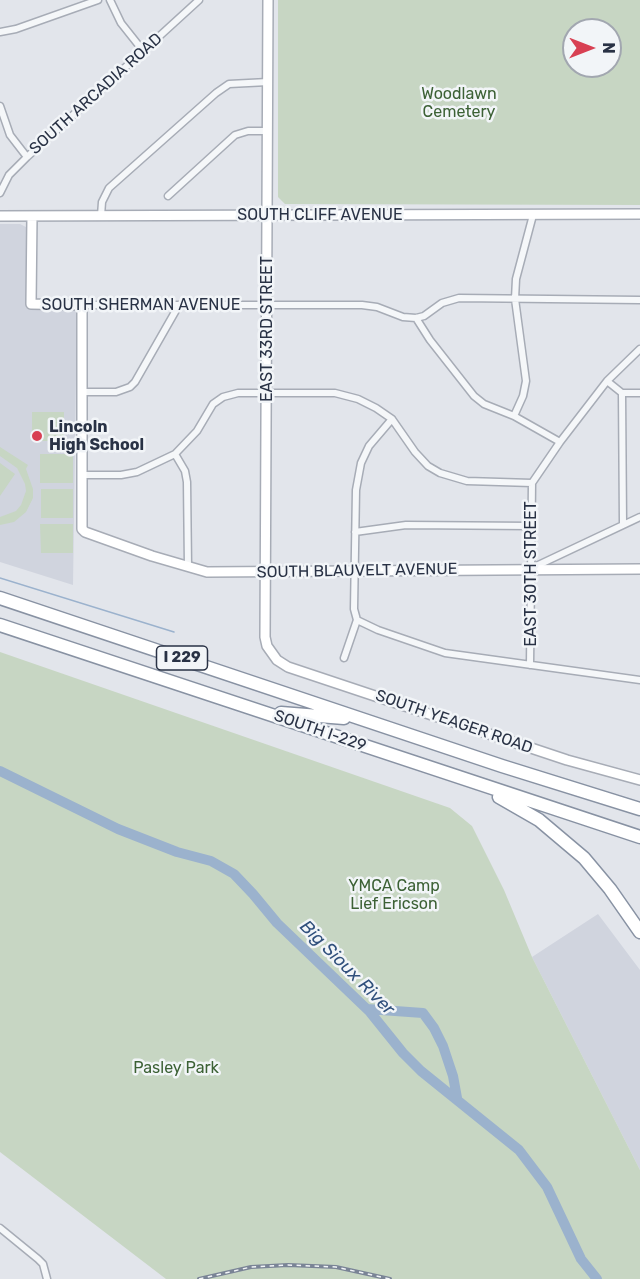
<!DOCTYPE html>
<html>
<head>
<meta charset="utf-8">
<style>
	body { margin:0 }
	#map { position:relative; width:640px; height:1279px; overflow:hidden; background:#e2e5eb; font-family:Rubik,sans-serif }
	canvas { display:block }
	.north { position:absolute; left:562px; top:18px; width:60px; height:60px; box-sizing:border-box; background:#f2f5f8; border:2px solid #a2a7b0; border-radius:50%; rotate:90deg; font-size:16px; font-weight:700; line-height:24px; text-align:center; color:#293245 }
	.north::after { content:''; display:block; margin:auto; width:21px; height:27px; background:#d84053; clip-path:polygon(50% 0,100% 100%,50% 72%,0 100%) }
</style>
</head>
<body>
<div id="map">
<canvas width="640" height="1279"></canvas>
<div class="north">N</div>
</div>
<script>
const context = document.querySelector('canvas').getContext('2d');
context.lineJoin = 'round';
function fillPath(path, color) { context.fillStyle = color; context.fill(path, 'evenodd'); }
const toPath = rows => new Path2D(rows.map(r => 'M' + r).join(''));
function trace(path, color, width, dash) { context.strokeStyle = color; context.lineWidth = width; context.lineCap = dash ? 'butt' : 'round'; context.setLineDash(dash || []); context.stroke(path); }
function write(font, color, halo, rows, align = 'center') {
  context.font = font + ' Rubik,sans-serif'; context.lineWidth = 5; context.setLineDash([]); context.textBaseline = 'middle'; context.strokeStyle = halo; context.fillStyle = color; for (const [text, x, y, turn = 0] of rows) {
    context.save(); context.translate(x, y); context.rotate((+turn || 0) * Math.PI / 180); context.textAlign = isNaN(turn) ? turn : align; if (halo) context.strokeText(text, 0, 0); context.fillText(text, 0, 0); context.restore();
  }
}
const built = toPath([
	[0,224,20,224,26,227,26,308,77,309,73,585,0,562],
	[598,914,640,970,640,1170,532,957]
]);
const green = toPath([
	[278,0,640,0,640,205,285,204,278,197],
	[574,30,610,30,610,66,574,66],
	[32,412,64,412,64,441,32,441],
	[0,447,28,465,26,469,33,489,33,498,26,512,14,522,0,525,0,517,16,511,21,505,26,491,25,484,17,468,0,456],
	[40,454,73,454,73,483,40,483],
	[0,463,15,474,0,496],
	[41,489,73,489,73,518,41,518],
	[40,524,73,524,73,553,41,553],
	[0,652,450,808,472,826,504,890,532,957,640,1170,640,1279,166,1279,0,1152]
]);
const stream = toPath([
	[0,578,174,632]
]);
const river = toPath([
	[0,771,118,829,177,852,211,861,234,874,253,894,277,923,370,1012,403,1053,421,1071,519,1150,547,1187,581,1259,597,1279],
	[367,1009,423,1013,434,1028,443,1046,453,1076,457,1098]
]);
const street = toPath([
	[110,0,121,23,144,52],
	[0,32,16,29,98,0],
	[0,106,10,135,27,157],
	[0,193,9,175,27,157,199,0],
	[168,196,235,135,248,131,268,131],
	[101,216,102,202,109,188,216,93,229,84,268,82],
	[82,305,362,305,377,307,403,317,416,318,424,316,442,303,459,298,640,300],
	[416,318,430,340,474,396,484,404,514,416,560,442],
	[607,381,622,393,623,524],
	[82,392,116,392,130,387,135,382,179,305],
	[622,393,640,393],
	[514,416,523,396,526,381,515,299,516,279,533,215],
	[175,454,185,471,187,482,188,567],
	[81,475,121,475,137,472,175,454,197,431,213,404,223,397,238,393,335,393,358,399,376,408,392,419,415,452,428,466,440,473,467,481,532,483],
	[532,483,560,442,607,381,640,349],
	[355,532,406,525,532,526],
	[532,568,640,517],
	[357,620,378,630,445,653,640,680],
	[344,658,357,620,354,609,356,490,361,463,369,446,392,419],
	[530,665,532,483],
	[0,1228,38,1259,43,1264,47,1279]
]);
const secondary = toPath([
	[268,0,265,637,267,646,277,660,288,667,567,760,640,780],
	[0,216,640,214],
	[32,216,31,304,82,305,82,529,85,532,152,556,207,572,640,569]
]);
const highway = toPath([
	[0,598,502,766,640,809],
	[0,625,640,837],
	[281,713,344,718],
	[499,797,539,820,584,858,610,889,640,932]
]);
const rail = toPath([
	[199,1279,251,1267,288,1265,336,1267,390,1279]
]);
const markers = [
	[37,436,6,"#d84053"]
];
const shields = [
	[182,658,51]
];
const shieldNames = [
	["I 229",182,658]
];
const streetNames = [
	["SOUTH ARCADIA ROAD",96,94,-42],
	["SOUTH CLIFF AVENUE",320,215],
	["SOUTH SHERMAN AVENUE",141,305],
	["EAST 33RD STREET",267,329,-90],
	["SOUTH BLAUVELT AVENUE",357,571,-1],
	["EAST 30TH STREET",531,574,-90],
	["SOUTH YEAGER ROAD",454,722,19],
	["SOUTH I-229",320,731,19]
];
const parkNames = [
	["Woodlawn",459,94],
	["Cemetery",459,112],
	["YMCA Camp",394,886],
	["Lief Ericson",394,904],
	["Pasley Park",176,1068]
];
const poiNames = [
	["Lincoln",49,427],
	["High School",49,445]
];
const waterNames = [
	["Big Sioux River",347,968,45]
];
fillPath(built, '#d0d4de');
fillPath(green, '#c7d6c3');
trace(stream, '#9bb2cd', 1.5);
trace(river, '#9bb2cd', 10);
trace(street, '#a7acb6', 9);
trace(secondary, '#a7acb6', 12);
trace(highway, '#8892a3', 15);
trace(street, '#f5f7f9', 6);
trace(secondary, '#fff', 9);
trace(highway, '#fff', 12);
trace(rail, '#7a8496', 4);
trace(rail, '#f2f5f8', 1.5, [4.5]);
for (const [x, y, r, color] of markers) { const dot = new Path2D(); dot.arc(x, y, r, 0, 2 * Math.PI); context.fillStyle = color; context.fill(dot); trace(dot, '#f2f5f8', 2); }
for (const [x, y, w] of shields) { const box = new Path2D(); box.roundRect(x - w / 2, y - 12, w, 24, 4.5); context.fillStyle = '#f2f5f8'; context.fill(box); trace(box, '#293245', 1.5); }
write('bold 15px', '#293245', null, shieldNames);
write('16px', '#293245', '#f2f5f8', streetNames);
write('16px', '#3c6135', '#f2f5f8', parkNames);
write('bold 16px', '#293245', '#f2f5f8', poiNames, 'left');
write('italic 18px', '#30507c', '#f2f5f8', waterNames);
</script>
</body>
</html>
